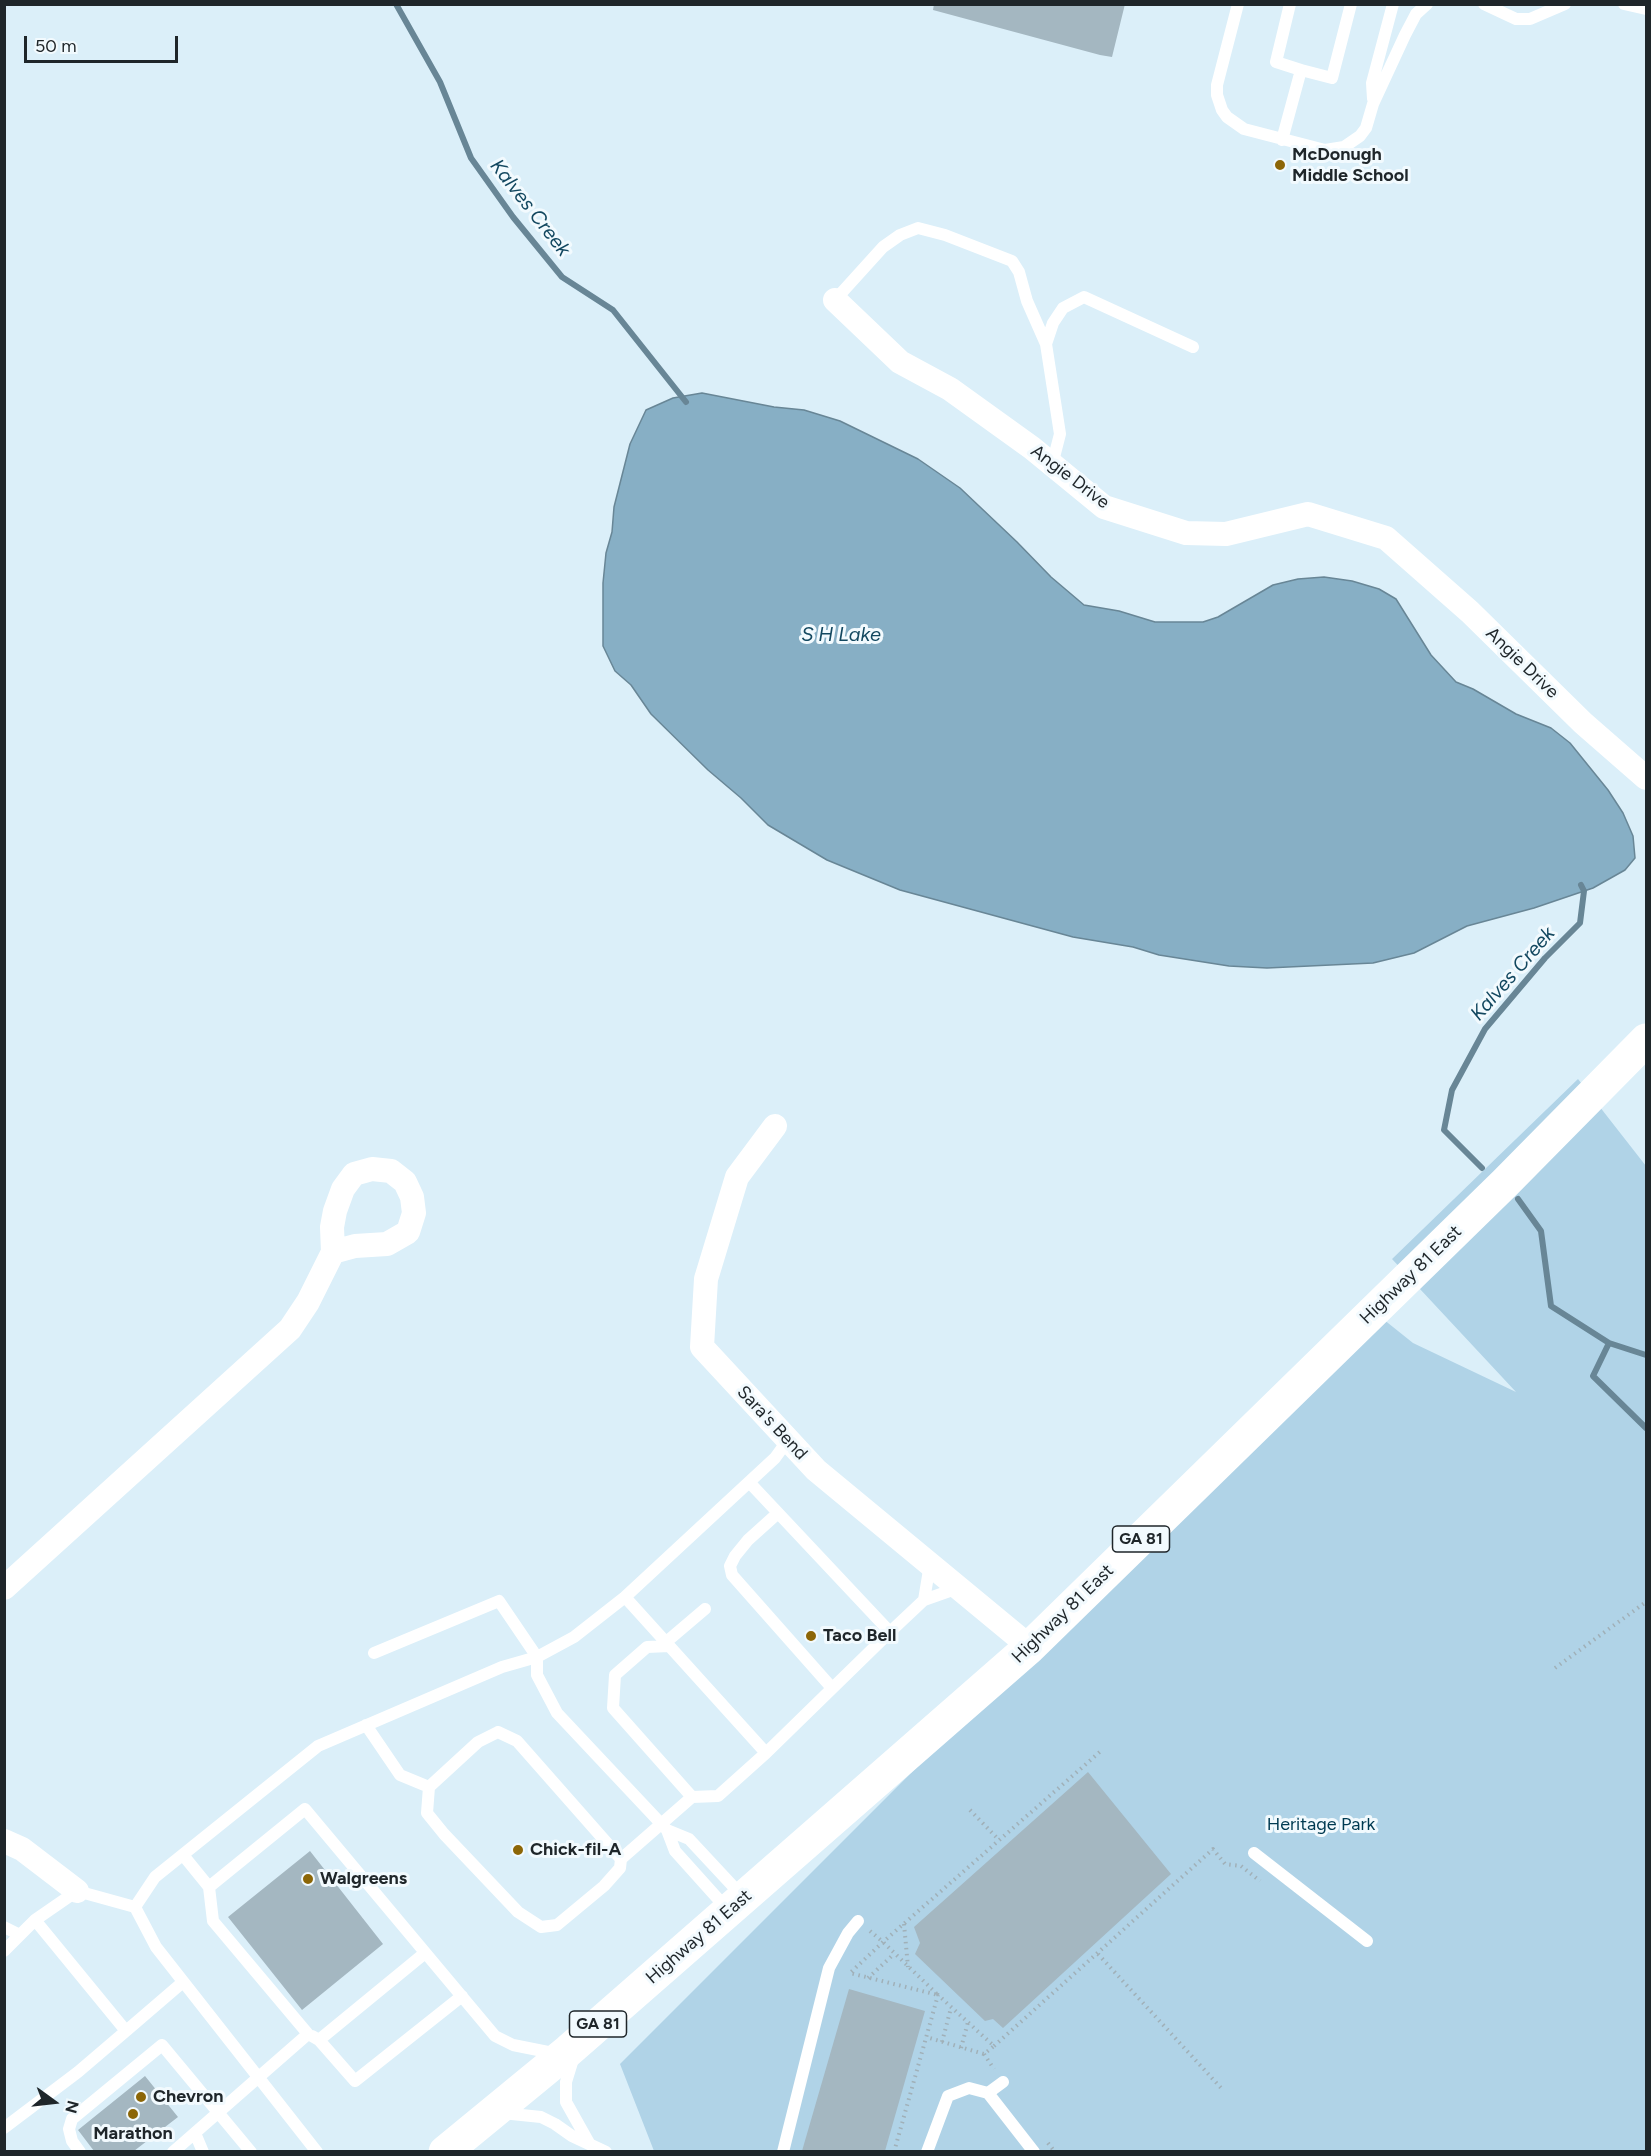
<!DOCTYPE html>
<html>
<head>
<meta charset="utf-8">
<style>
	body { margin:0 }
	#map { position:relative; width:1651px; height:2156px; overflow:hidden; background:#dbeff9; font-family:Figtree,sans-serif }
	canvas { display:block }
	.frame { position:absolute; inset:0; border:6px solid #1f262a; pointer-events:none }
	.north { position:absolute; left:24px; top:2072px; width:60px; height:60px; -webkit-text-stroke:4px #f2fafe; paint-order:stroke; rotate:105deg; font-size:16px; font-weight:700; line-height:24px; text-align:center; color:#1f262a }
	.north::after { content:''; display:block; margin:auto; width:21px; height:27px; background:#1f262a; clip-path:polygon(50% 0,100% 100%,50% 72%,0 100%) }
	.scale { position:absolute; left:24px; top:36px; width:154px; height:27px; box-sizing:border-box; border:3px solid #1f262a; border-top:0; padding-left:8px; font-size:18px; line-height:21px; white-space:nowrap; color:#1f262a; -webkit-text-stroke:4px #f2fafe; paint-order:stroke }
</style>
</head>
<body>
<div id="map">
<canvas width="1651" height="2156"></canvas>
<div class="frame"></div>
<div class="north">N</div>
<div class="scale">50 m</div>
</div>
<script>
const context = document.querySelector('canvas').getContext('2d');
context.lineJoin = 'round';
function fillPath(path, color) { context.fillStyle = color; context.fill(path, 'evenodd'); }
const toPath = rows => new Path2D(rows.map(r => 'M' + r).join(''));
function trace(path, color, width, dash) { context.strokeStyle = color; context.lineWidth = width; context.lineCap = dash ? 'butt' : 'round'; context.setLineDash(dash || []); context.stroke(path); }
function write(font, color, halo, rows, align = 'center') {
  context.font = font + ' Figtree,sans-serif'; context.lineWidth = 6; context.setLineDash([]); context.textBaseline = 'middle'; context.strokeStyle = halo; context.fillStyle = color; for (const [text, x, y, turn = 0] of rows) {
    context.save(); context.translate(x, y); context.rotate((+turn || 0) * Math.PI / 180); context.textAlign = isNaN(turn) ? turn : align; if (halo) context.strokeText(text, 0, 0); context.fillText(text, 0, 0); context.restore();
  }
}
const green = toPath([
	[1578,1079,1646,1166,1646,2151,654,2151,620,2064,1373,1311,1413,1343,1516,1392,1392,1259]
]);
const water = toPath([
	[702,393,774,407,804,410,840,421,918,459,960,488,1017,542,1051,577,1084,605,1119,611,1155,622,1203,622,1218,617,1273,585,1298,579,1324,577,1352,581,1379,589,1396,599,1431,655,1456,682,1473,689,1516,714,1551,728,1570,743,1608,790,1623,813,1633,836,1635,858,1625,870,1593,888,1534,908,1467,926,1414,953,1373,963,1267,968,1229,966,1159,955,1133,947,1073,937,900,890,827,860,768,825,741,798,708,770,651,714,631,685,615,671,603,646,603,583,606,553,612,532,614,507,630,444,646,410,673,398,702,393]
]);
const stream = toPath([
	[396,4,440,82,471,158,513,217,562,277,613,310,686,402],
	[1482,1168,1444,1130,1452,1090,1485,1029,1545,958,1580,923,1584,891,1581,885],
	[1518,1199,1541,1231,1551,1306,1609,1343,1646,1355],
	[1609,1343,1593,1376,1646,1428]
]);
const building = toPath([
	[934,4,1125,4,1112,57,1100,55,933,10],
	[1088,1772,1171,1874,1003,2028,993,2019,985,2021,915,1954,920,1943,914,1927],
	[310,1851,383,1944,302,2010,228,1917],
	[849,1989,925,2011,885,2151,802,2151],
	[145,2076,178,2117,134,2151,94,2151,78,2130]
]);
const path = toPath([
	[1555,1668,1646,1602],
	[970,1810,999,1840],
	[904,1924,908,1967],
	[870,1931,883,1942,938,1995,850,1973,883,1942,1102,1750],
	[1098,1954,1222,2089],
	[868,1978,894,1954],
	[942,2042,951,2008],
	[994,2046,1213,1849,1225,1864,1241,1866,1260,1881],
	[961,2048,968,2022],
	[984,2054,994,2069],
	[1048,2143,1055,2152],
	[894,2152,938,1995,994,2046,984,2054,926,2037]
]);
const lane = toPath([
	[1238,4,1217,85,1217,95,1222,110,1227,117,1244,129,1325,150,1344,147,1360,136,1366,128,1373,104,1405,35,1416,14,1427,4],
	[1484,4,1516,19,1530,19,1565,4],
	[1624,4,1646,9],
	[1301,70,1332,78,1351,4],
	[1373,99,1372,83,1393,4],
	[1282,140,1301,70,1276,62,1290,4],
	[835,300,883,247,900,235,918,228,945,235,1012,261,1019,272,1027,301,1046,344],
	[1052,465,1060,434,1046,344,1053,323,1063,308,1084,297,1193,347],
	[749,1482,890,1632,924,1600,958,1588],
	[778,1513,748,1540,735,1556,730,1566,732,1575,832,1688],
	[625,1597,766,1753],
	[924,1600,930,1564],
	[665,1643,705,1609],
	[669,1646,647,1647,615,1675,613,1708,692,1797],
	[366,1725,400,1775,429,1787],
	[498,1732,517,1741,621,1859,620,1868,604,1886,557,1925,541,1927,518,1912,444,1834,427,1813,429,1787,478,1742,498,1732],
	[667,1830,689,1839,743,1897],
	[1254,1853,1367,1941],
	[621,1859,692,1797,718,1796,766,1753,890,1632],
	[209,1887,305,1809,495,2036,513,2045,558,2054],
	[728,1910,675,1851,667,1830,557,1713,537,1675,537,1657,574,1637,625,1597,775,1458,788,1440],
	[4,1927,20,1935],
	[4,1951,35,1920],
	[126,2031,183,1982],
	[312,2036,319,2040,425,1953],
	[319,2040,355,2081,462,1996],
	[574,2056,566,2082,566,2102,589,2143],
	[988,2093,1034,2152],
	[502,2113,541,2117,555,2124,572,2136,606,2152],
	[4,2128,78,2072,126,2031,35,1920,77,1891,135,1907],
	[195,2133,203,2152],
	[80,2152,72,2141,69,2129,72,2119,162,2045,251,2152],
	[173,2152,308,2034,213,1921,209,1887,183,1855],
	[317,2152,156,1947,135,1907,155,1877,318,1746,502,1667,537,1657,499,1601,374,1653],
	[783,2152,829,1968,848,1933,858,1921],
	[927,2152,948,2096,969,2088,988,2093,1003,2082]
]);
const street = toPath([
	[835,300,900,362,950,389,1032,448,1104,507,1186,533,1226,534,1308,514,1386,538,1470,612,1583,723,1646,778],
	[775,1126,737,1177,706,1279,702,1347,816,1470,1030,1647],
	[4,1588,290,1329,308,1302,333,1252,332,1227,335,1211,343,1189,354,1174,372,1169,391,1171,405,1182,412,1197,414,1213,408,1232,387,1244,355,1246,333,1252],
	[4,1841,22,1849,77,1891]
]);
const primary = toPath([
	[445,2152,568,2051,1030,1647,1505,1183,1646,1040]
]);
const markers = [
	[1280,165,6,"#8c6607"],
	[811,1636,6,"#8c6607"],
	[518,1850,6,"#8c6607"],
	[308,1879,6,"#8c6607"],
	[141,2097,6,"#8c6607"],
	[133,2114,6,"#8c6607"]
];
const shields = [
	[1141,1539,57],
	[598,2024,57]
];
const shieldNames = [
	["GA 81",1141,1539],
	["GA 81",598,2024]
];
const poiNames = [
	["McDonugh",1292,155],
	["Middle School",1292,176],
	["Taco Bell",823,1636],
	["Chick-fil-A",530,1850],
	["Walgreens",320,1879],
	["Chevron",153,2097],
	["Marathon",133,2134,"center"]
];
const streetNames = [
	["Angie Drive",1070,477,37],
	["Angie Drive",1522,663,44],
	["Highway 81 East",1411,1275,-44],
	["Sara's Bend",772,1423,47],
	["Highway 81 East",1063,1614,-44],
	["Highway 81 East",699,1937,-41]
];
const parkNames = [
	["Heritage Park",1321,1825]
];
const waterNames = [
	["Kalves Creek",530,208,52],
	["S H Lake",841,635],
	["Kalves Creek",1513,974,-49]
];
fillPath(green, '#b0d3e7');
fillPath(water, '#87afc5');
trace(water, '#688696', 1.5);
trace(stream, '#688696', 6);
fillPath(building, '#a4b7c1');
trace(path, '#a0b0b8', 4, [1.5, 4.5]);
trace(lane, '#fff', 12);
trace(street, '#fff', 24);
trace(primary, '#fff', 33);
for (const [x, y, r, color] of markers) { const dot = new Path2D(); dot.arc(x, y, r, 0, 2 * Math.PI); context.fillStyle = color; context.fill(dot); trace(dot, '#f2fafe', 2); }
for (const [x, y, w] of shields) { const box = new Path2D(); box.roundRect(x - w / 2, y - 13, w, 26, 4.5); context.fillStyle = '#f2fafe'; context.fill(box); trace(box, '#1f262a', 1.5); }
write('bold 16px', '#1f262a', null, shieldNames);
write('bold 18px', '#1f262a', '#f2fafe', poiNames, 'left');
write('18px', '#1f262a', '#f2fafe', streetNames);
write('18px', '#003b52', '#f2fafe', parkNames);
write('italic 20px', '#134860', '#f2fafe', waterNames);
</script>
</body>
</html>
